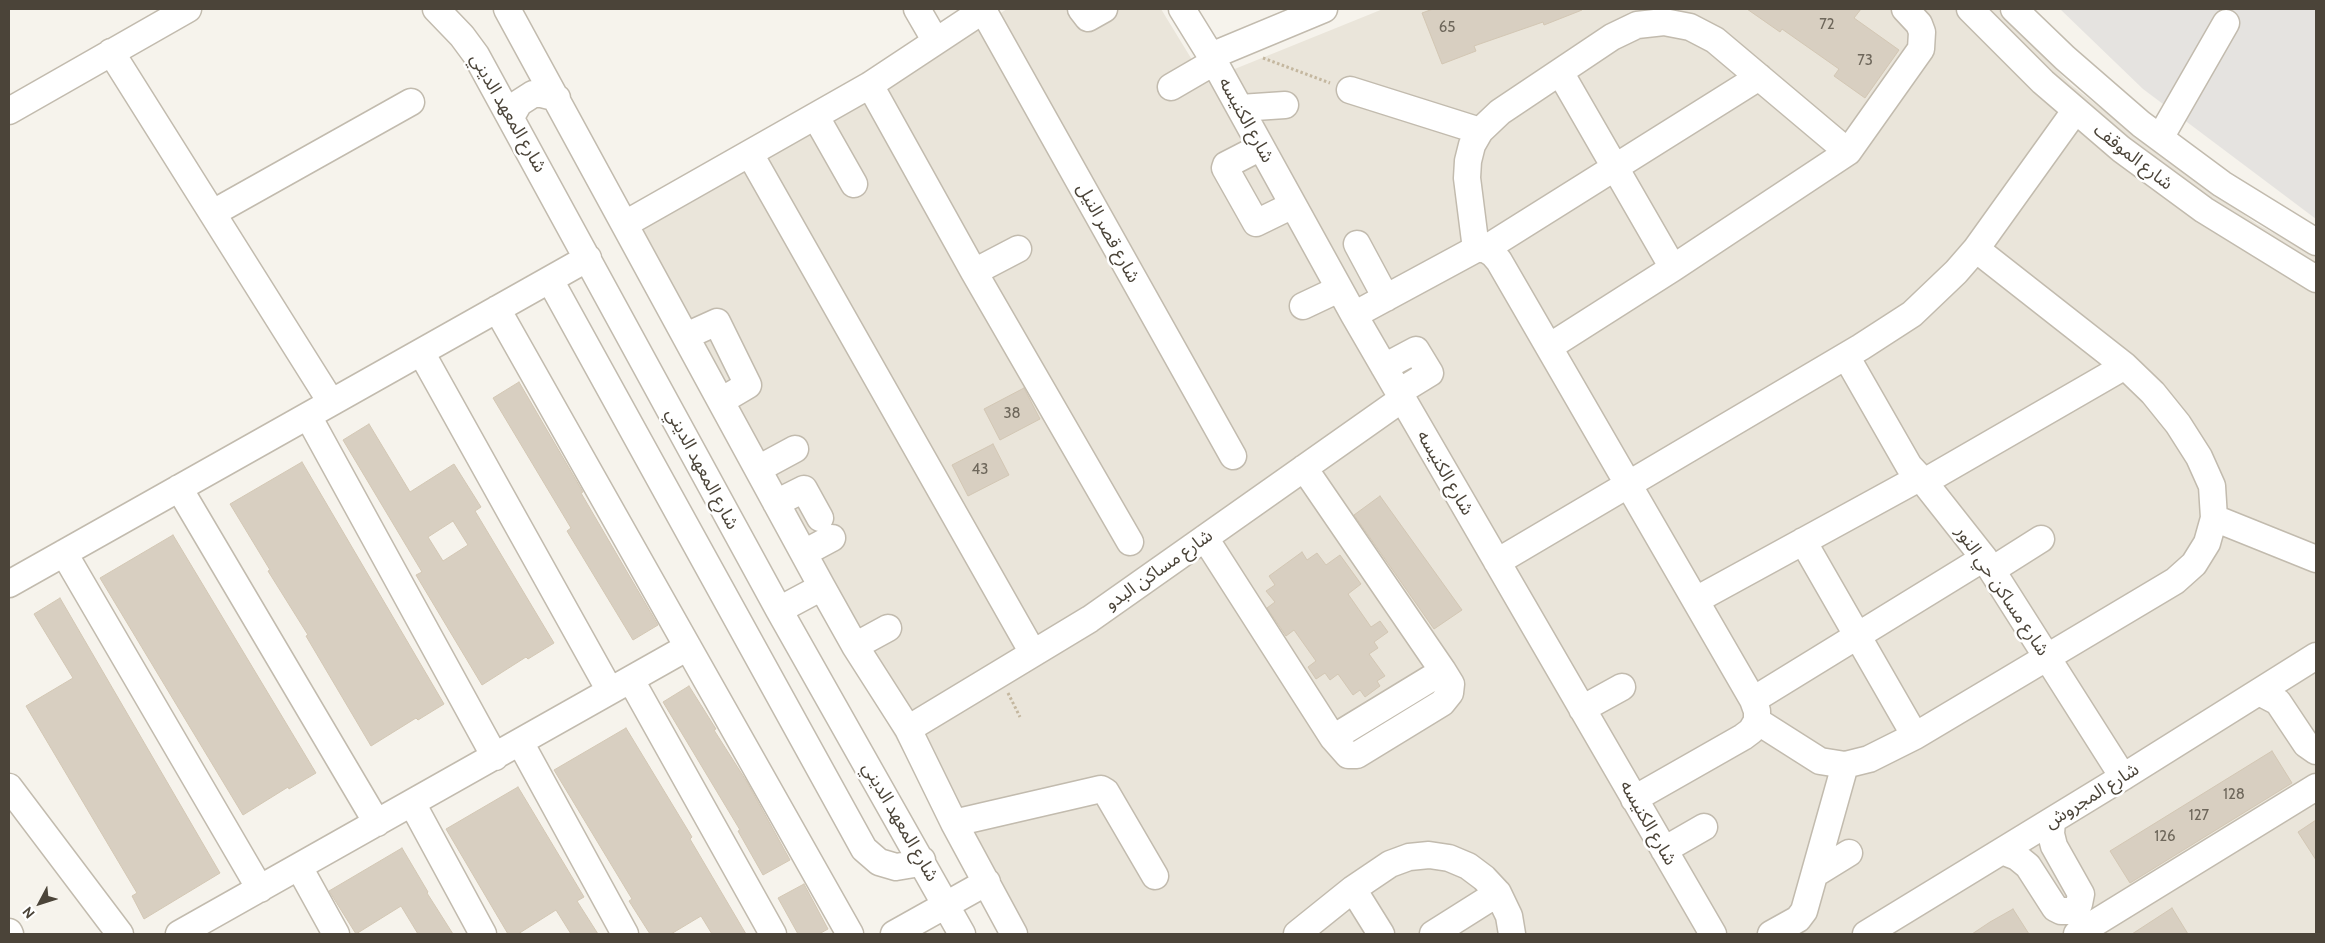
<!DOCTYPE html>
<html>
<head>
<meta charset="utf-8">
<style>
	body { margin:0 }
	#map { position:relative; width:2325px; height:943px; overflow:hidden; background:#f6f3ec; font-family:Cabin,sans-serif }
	canvas { display:block }
	.frame { position:absolute; inset:0; border:10px solid #4b4439; pointer-events:none }
	.north { position:absolute; left:15px; top:878px; width:50px; height:50px; -webkit-text-stroke:4px #fff; paint-order:stroke; rotate:230deg; font-size:14px; font-weight:700; line-height:20px; text-align:center; color:#4b4439 }
	.north::after { content:''; display:block; margin:auto; width:18px; height:22px; background:#4b4439; clip-path:polygon(50% 0,100% 100%,50% 72%,0 100%) }
</style>
</head>
<body>
<div id="map">
<canvas width="2325" height="943"></canvas>
<div class="frame"></div>
<div class="north">N</div>
</div>
<script>
const context = document.querySelector('canvas').getContext('2d');
context.lineJoin = 'round';
function fillPath(path, color) { context.fillStyle = color; context.fill(path, 'evenodd'); }
const toPath = rows => new Path2D(rows.map(r => 'M' + r).join(''));
function trace(path, color, width, dash) { context.strokeStyle = color; context.lineWidth = width; context.lineCap = dash ? 'butt' : 'round'; context.setLineDash(dash || []); context.stroke(path); }
function write(font, color, halo, rows, align = 'center') {
  context.font = font + ' Cabin,"Noto Sans Arabic",sans-serif'; context.lineWidth = 5; context.setLineDash([]); context.textBaseline = 'middle'; context.strokeStyle = halo; context.fillStyle = color; for (const [text, x, y, turn = 0] of rows) {
    context.save(); context.translate(x, y); context.rotate((+turn || 0) * Math.PI / 180); context.textAlign = isNaN(turn) ? turn : align; if (halo) context.strokeText(text, 0, 0); context.fillText(text, 0, 0); context.restore();
  }
}
const residential = toPath([
	[1007,9,1161,9,1205,81,1383,9,1998,9,2070,84,2159,154,2257,224,2316,256,2316,934,1005,934,616,236,870,96]
]);
const parking = toPath([
	[2060,9,2316,9,2316,219,2143,89]
]);
const building = toPath([
	[1433,9,1582,9,1582,10,1544,25,1543,22,1474,46,1476,51,1442,64,1422,13,1433,9],
	[1747,9,1861,9,1854,18,1899,50,1865,98,1834,76,1839,69,1782,29,1780,32,1747,9],
	[519,382,583,492,581,493,658,625,633,640,567,531,571,528,493,398,519,382],
	[1024,388,1040,419,1000,440,984,409,1024,388],
	[369,424,410,492,454,464,481,507,475,511,554,643,528,659,526,657,482,685,416,575,422,572,343,440,369,424],
	[453,521,468,545,443,561,428,537,453,521],
	[993,444,1009,475,968,496,952,465,993,444],
	[302,462,444,704,418,720,416,718,371,746,306,636,308,635,268,571,270,570,230,504,302,462],
	[1380,496,1462,610,1434,629,1354,515,1380,496],
	[173,535,316,773,289,789,288,787,243,815,100,578,173,535],
	[1302,552,1307,560,1317,553,1326,565,1340,555,1361,584,1348,594,1371,627,1380,621,1388,632,1374,642,1378,648,1369,654,1385,676,1377,681,1380,686,1365,697,1360,690,1353,695,1338,674,1330,680,1325,673,1316,679,1308,667,1316,661,1294,630,1286,636,1267,608,1275,602,1266,591,1275,585,1269,576,1302,552],
	[60,598,220,873,144,919,132,896,137,893,26,706,73,678,34,614,60,598],
	[689,686,716,729,714,730,747,782,790,860,763,875,738,831,740,830,663,702,689,686],
	[626,728,692,837,690,839,746,934,712,934,701,916,671,934,650,934,629,901,632,899,554,770,626,728],
	[2272,751,2292,783,2130,883,2110,851,2272,751],
	[518,787,584,897,577,901,598,934,571,934,556,910,518,934,508,934,446,829,518,787],
	[2316,820,2316,860,2298,832,2316,820],
	[402,848,428,892,427,893,453,934,418,934,401,906,356,934,331,894,329,891,402,848],
	[804,884,828,929,819,934,798,934,778,898,804,884],
	[2172,908,2188,934,2132,934,2172,908],
	[2013,909,2029,934,1972,934,1990,922,2013,909]
]);
const path = toPath([
	[1263,58,1330,83],
	[1008,693,1020,717]
]);
const minor = toPath([
	[436,9,462,36,476,55,779,610,962,934],
	[507,9,822,587,855,646,908,729,954,823,1014,934],
	[917,9,935,40],
	[1081,9,1088,18,1104,9],
	[1182,9,1211,56,1354,315,1713,934],
	[1970,9,2043,82,2121,149,2204,210,2316,279],
	[2014,9,2065,58,2141,124,2222,184,2316,242],
	[983,10,1233,456],
	[111,52,331,402],
	[1211,56,1324,9],
	[1560,72,1673,268],
	[870,85,974,272,1130,542],
	[1171,87,1214,62],
	[1350,90,1480,131],
	[1240,108,1285,105],
	[9,111,188,9],
	[511,117,519,103,533,94,541,94,557,98],
	[816,117,854,184],
	[2160,138,2226,23],
	[1261,147,1226,165,1225,168,1256,223,1293,205],
	[750,154,1033,653],
	[213,213,411,102],
	[625,224,870,85,985,9],
	[1357,244,1386,298],
	[1476,249,1467,178,1468,161,1472,145,1480,131,1500,112,1612,37,1637,25,1664,22,1690,27,1715,40,1848,152],
	[1485,249,1759,77],
	[974,272,1018,249],
	[550,280,864,849,879,862,896,867,914,864,922,860],
	[1303,306,1339,289],
	[497,309,850,934],
	[1354,315,1476,249,1485,249,1493,254,1499,261,1753,700,1757,711,1757,721,1751,731,1743,737,1634,799],
	[686,336,717,322,748,385,721,401],
	[1549,347,1673,268,1848,152,1921,49,1922,32,1919,24,1905,9],
	[421,352,610,691],
	[1846,356,1909,466,1924,482,1984,558,2123,777],
	[1384,367,1416,350,1430,373,1399,392],
	[308,416,495,757],
	[758,469,795,449],
	[1924,482,2125,366],
	[179,488,377,823],
	[776,503,804,489,820,518],
	[2214,518,2316,559],
	[1205,538,1333,738,1348,755,1357,755,1442,703,1450,693,1451,684,1443,671,1304,468],
	[1803,541,1915,736],
	[64,553,260,889],
	[804,553,832,538],
	[1497,562,1861,347,1912,314,1956,272,1976,249,2075,111],
	[1992,570,2041,539],
	[9,584,588,258],
	[1696,600,1919,478],
	[779,610,822,587],
	[855,646,888,628],
	[631,680,773,934],
	[2259,692,2278,702,2306,744,2316,751],
	[1753,700,1984,558],
	[1582,709,1622,687],
	[1757,721,1820,761,1845,765,1869,759,1915,736,2175,581,2194,564,2207,543,2214,518,2212,486,2199,457,2178,424,2153,393,2125,366,1976,249],
	[908,729,1090,619,1402,399],
	[1333,738,1443,671],
	[520,742,625,934],
	[9,787,120,934],
	[412,803,483,934],
	[2052,821,2051,834,2054,846,2081,894,2079,904,2074,911],
	[954,823,1101,789,1106,792,1155,876],
	[1664,850,1704,827],
	[2002,851,2017,857,2028,866,2055,908,2061,911,2074,911],
	[299,867,336,934],
	[1815,874,1849,853],
	[1353,889,1381,934],
	[9,932,10,934],
	[179,934,688,647],
	[894,934,987,882],
	[1297,934,1353,889,1390,864,1409,857,1429,855,1449,858,1468,866,1484,878,1498,893,1509,916,1512,934],
	[1433,934,1498,893],
	[1771,934,1798,919,1804,911,1845,765],
	[1866,934,2123,777,2316,656],
	[2077,934,2316,787]
]);
const numberNames = [
	["72",1827,25],
	["65",1447,28],
	["73",1865,61],
	["38",1012,414],
	["43",980,470],
	["128",2234,795],
	["127",2199,816],
	["126",2165,837]
];
const streetNames = [
	["شارع المعهد الديني",508,113,60],
	["شارع الكنيسه",1246,120,61],
	["شارع الموقف",2133,157,38],
	["شارع قصر النيل",1108,233,61],
	["شارع المعهد الديني",702,469,62],
	["شارع الكنيسه",1445,473,60],
	["شارع مساكن البدو",1159,570,-35],
	["شارع مساكن حي النور",2002,591,56],
	["شارع المجروش",2092,796,-32],
	["شارع المعهد الديني",900,822,60],
	["شارع الكنيسه",1648,823,60]
];
fillPath(residential, '#eae5da');
fillPath(parking, '#e5e3e0');
fillPath(building, '#d8cfc1');
trace(building, '#d3c7b4', 1);
trace(minor, '#c2bbae', 29);
trace(path, '#c4b79f', 3, [2.5, 2.5]);
trace(minor, '#fff', 26);
write('15px', '#6e675b', null, numberNames);
write('18px', '#4b4439', '#fff', streetNames);
</script>
</body>
</html>
